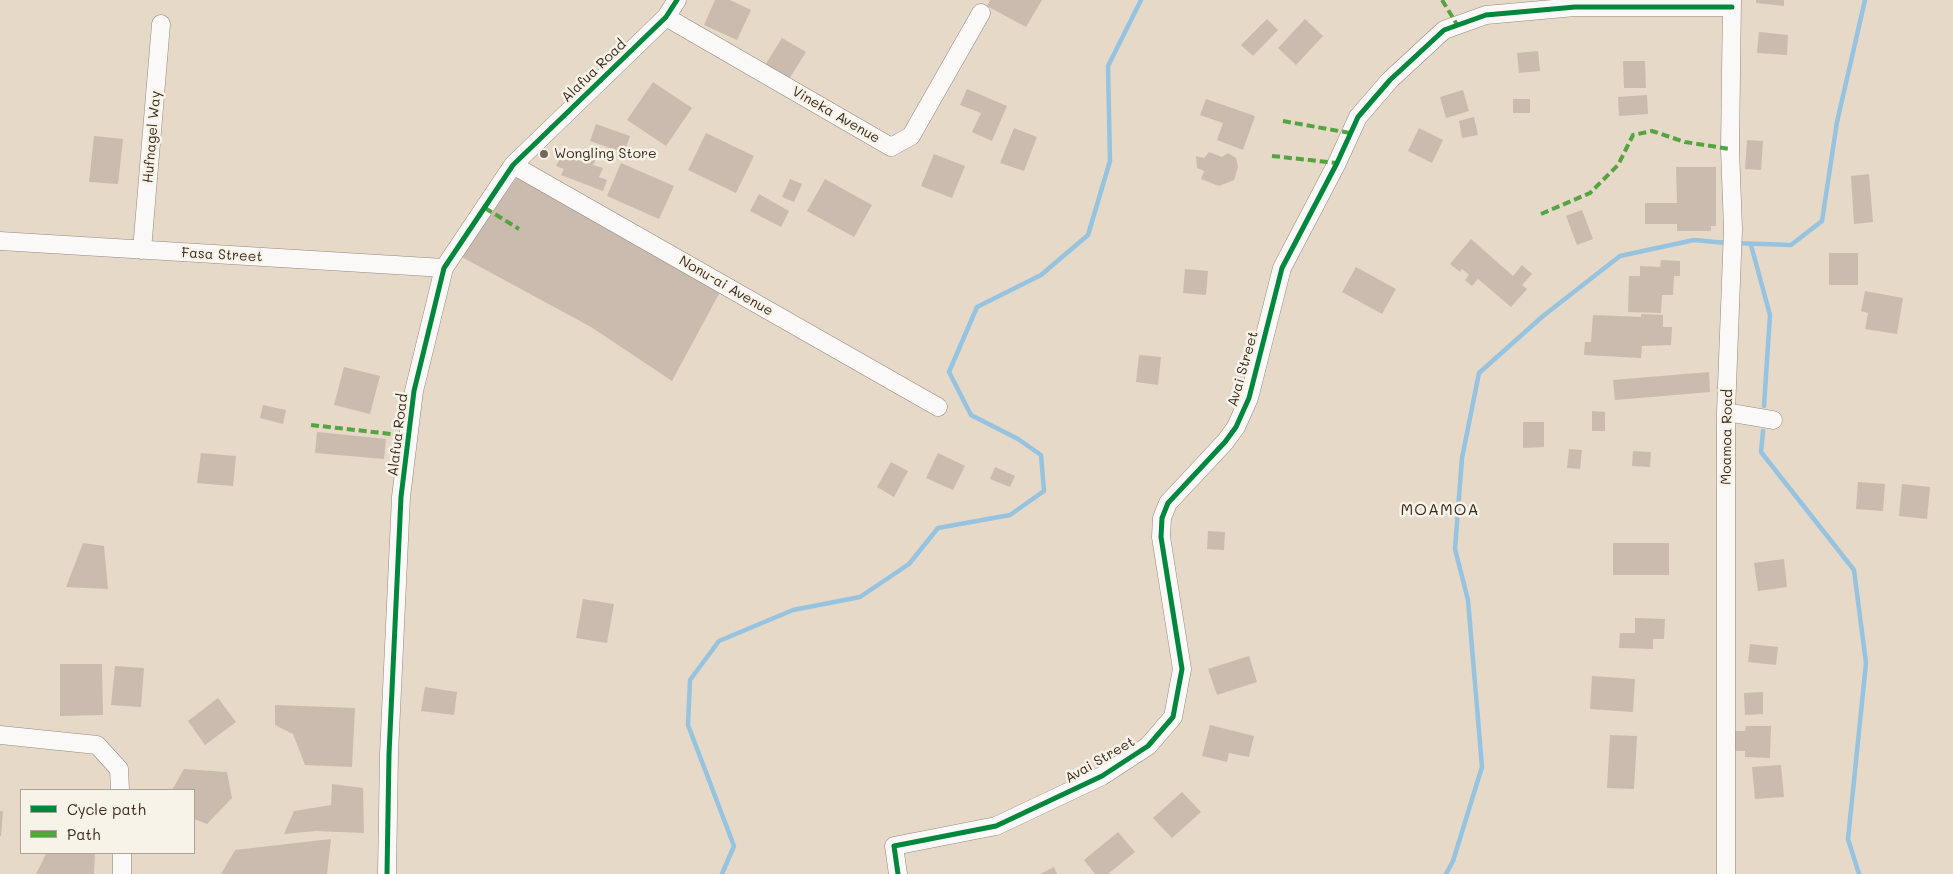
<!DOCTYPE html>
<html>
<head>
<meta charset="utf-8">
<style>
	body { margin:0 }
	#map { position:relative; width:1953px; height:874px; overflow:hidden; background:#e6d9c8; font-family:Mali,sans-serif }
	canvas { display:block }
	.legend { position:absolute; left:20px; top:789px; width:175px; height:65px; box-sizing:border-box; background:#f7f3e8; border:1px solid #aca397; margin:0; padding:6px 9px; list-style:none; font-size:15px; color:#3b2a1e }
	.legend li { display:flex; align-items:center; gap:10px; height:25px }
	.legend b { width:25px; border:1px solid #aca397 }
</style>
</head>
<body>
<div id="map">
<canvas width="1953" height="874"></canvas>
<ul class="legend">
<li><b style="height:6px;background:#00873e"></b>Cycle path</li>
<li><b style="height:6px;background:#54a441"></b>Path</li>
</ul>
</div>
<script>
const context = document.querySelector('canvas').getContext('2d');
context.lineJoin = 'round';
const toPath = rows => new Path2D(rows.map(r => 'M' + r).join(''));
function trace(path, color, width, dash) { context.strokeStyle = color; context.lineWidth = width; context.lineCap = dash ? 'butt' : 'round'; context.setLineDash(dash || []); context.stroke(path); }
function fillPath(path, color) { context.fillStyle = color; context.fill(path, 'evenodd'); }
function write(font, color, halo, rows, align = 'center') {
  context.font = font + ' Mali,sans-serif'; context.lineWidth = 5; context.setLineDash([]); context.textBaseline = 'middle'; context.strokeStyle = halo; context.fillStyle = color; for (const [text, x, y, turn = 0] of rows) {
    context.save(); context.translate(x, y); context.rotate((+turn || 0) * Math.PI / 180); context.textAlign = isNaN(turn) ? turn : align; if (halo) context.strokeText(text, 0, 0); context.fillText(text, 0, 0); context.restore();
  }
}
const stream = toPath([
	[1735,243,1791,245,1822,221,1837,122,1865,0],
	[1751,245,1770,315,1764,406],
	[1763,431,1761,452,1854,570,1866,663,1848,839,1859,874],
	[722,874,734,846,688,725,690,680,719,641,793,610,860,597,909,564,938,528,1010,515,1044,491,1041,455,1018,439,971,415,949,372,977,307,1041,275,1088,235,1110,161,1108,66,1141,0],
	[1446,874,1453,861,1482,767,1468,600,1455,549,1462,458,1479,373,1543,316,1620,256,1694,240,1727,243]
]);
const building = toPath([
	[715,0,730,0,751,10,737,40,704,25],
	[990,0,1042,0,1026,27,987,6],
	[1756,0,1784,0,1784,6,1756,3],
	[1267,19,1278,30,1253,56,1241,45],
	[1305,19,1323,36,1296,65,1278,48],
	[1759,32,1788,35,1787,55,1757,53],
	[782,38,806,52,788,81,764,67],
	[1538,51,1540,71,1519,73,1517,53],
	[1623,61,1645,61,1646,88,1624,88],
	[653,82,692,108,666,146,627,120],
	[967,89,1007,106,992,141,972,132,981,113,960,105],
	[1463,90,1469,111,1446,118,1440,97],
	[1647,95,1648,114,1619,116,1618,97],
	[1206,99,1255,116,1243,150,1217,140,1223,123,1200,115],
	[1513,99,1530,99,1530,113,1513,113],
	[1474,117,1478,135,1462,138,1459,121],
	[596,124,630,136,624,153,590,141],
	[1014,128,1037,137,1024,171,1000,163],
	[1419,128,1443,140,1432,163,1408,151],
	[706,133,754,156,736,193,688,170],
	[94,136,123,139,118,184,89,182],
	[1747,140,1763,141,1761,170,1745,169],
	[571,150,596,160,593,165,603,168,599,177,607,180,603,191,561,175,564,169,556,166,560,158,567,160],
	[1209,152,1222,157,1228,153,1236,158,1238,167,1234,180,1219,186,1201,179,1204,171,1197,168,1196,156,1204,158],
	[934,154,965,166,952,198,921,186],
	[621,163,674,186,659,219,607,196],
	[1676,167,1716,167,1716,226,1711,226,1711,231,1677,231,1677,224,1645,224,1645,203,1677,203],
	[1869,174,1873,222,1854,224,1851,176],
	[517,177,720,292,672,381,591,327,460,256],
	[790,179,802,184,794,202,782,197],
	[825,179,872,205,854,237,807,211],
	[759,194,789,211,781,227,750,211],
	[1582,210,1593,239,1577,245,1566,216],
	[1471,239,1513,276,1522,265,1532,274,1522,285,1527,289,1511,307,1478,279,1472,286,1465,280,1469,275,1462,269,1460,272,1450,264],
	[1829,253,1858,253,1858,285,1829,285],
	[1661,260,1680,261,1680,276,1674,276,1673,295,1662,295,1661,313,1628,312,1629,276,1640,276,1640,266,1660,267],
	[1356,267,1396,289,1382,314,1342,292],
	[1185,269,1208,271,1206,295,1183,293],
	[1865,291,1903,298,1897,334,1865,329,1868,313,1861,311],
	[1641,314,1663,315,1663,327,1672,327,1671,345,1642,346,1641,358,1584,355,1585,342,1591,342,1593,315,1641,317],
	[1139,355,1161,357,1158,385,1136,382],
	[344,367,380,376,370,414,334,405],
	[1709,372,1710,392,1615,400,1613,380],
	[263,405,286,410,283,424,260,418],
	[1592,411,1605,412,1605,431,1592,431],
	[1523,422,1544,422,1544,447,1523,448],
	[317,432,386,439,384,459,315,453],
	[1569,449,1582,450,1580,469,1567,468],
	[1633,451,1651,452,1650,467,1632,466],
	[201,453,236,456,233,486,197,483],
	[938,453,965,466,953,490,926,478],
	[891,462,908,471,894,497,877,487],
	[995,467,1015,476,1010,487,990,479],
	[1858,482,1885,484,1883,511,1856,509],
	[1902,484,1930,487,1927,519,1899,516],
	[1208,531,1225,532,1224,550,1207,549],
	[83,543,104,546,108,589,66,587],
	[1613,543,1669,543,1669,575,1613,575],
	[1784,559,1787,587,1758,591,1754,563],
	[583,599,614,604,607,643,576,638],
	[1635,618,1665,619,1664,639,1653,639,1653,649,1619,648,1620,633,1635,633],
	[1750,644,1778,647,1776,665,1748,662],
	[1249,656,1257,682,1217,695,1208,669],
	[60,664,102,664,103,715,60,716],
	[115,666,144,668,141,707,111,705],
	[1592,676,1635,679,1633,712,1590,709],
	[425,687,457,692,454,715,421,711],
	[1763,692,1763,714,1745,715,1744,693],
	[218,698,236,722,205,745,188,721],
	[275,705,355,708,352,767,305,765,293,734,275,725],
	[1210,725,1254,736,1249,757,1229,753,1227,762,1202,756],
	[1746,726,1771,726,1770,758,1745,757,1745,751,1731,751,1731,731,1745,731],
	[1610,735,1637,736,1634,789,1607,788],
	[1781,765,1784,797,1755,799,1752,767],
	[184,769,227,772,232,798,207,824,194,819,194,790,172,790],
	[332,784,363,788,364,833,316,831,284,834,294,811,331,805],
	[1182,792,1201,812,1172,838,1153,818],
	[0,811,3,811,1,836,0,836],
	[1118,832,1135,852,1108,874,1095,874,1084,860],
	[331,839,327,874,221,874,235,850],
	[95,853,94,874,36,874,46,854],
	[1054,867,1057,874,1040,874]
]);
const minor = toPath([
	[666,17,891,147,911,136,981,13],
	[513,165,938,407],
	[0,241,444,268],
	[142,250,161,24],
	[1726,412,1773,420],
	[0,735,97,745,119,769,120,790],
	[122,853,122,874],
	[387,874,389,754,401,497,414,391,444,268,513,165,666,17,677,0],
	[898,874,894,846,996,826,1102,776,1148,746,1173,717,1182,669,1161,537,1162,518,1168,503,1225,442,1236,427,1249,398,1282,268,1337,163,1358,117,1390,80,1444,30,1486,15,1575,7,1732,7],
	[1726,874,1726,412,1733,229,1730,149,1732,0]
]);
const quiet = toPath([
	[1442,0,1458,26],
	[1283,121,1350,133],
	[1272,156,1337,163],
	[485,208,519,229],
	[1541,214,1590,193,1618,165,1633,135,1652,131,1685,142,1730,149],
	[311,425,409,436]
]);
const cycleway = toPath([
	[387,874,389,754,401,497,414,391,444,268,513,165,666,17,677,0],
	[898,874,894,846,996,826,1102,776,1148,746,1173,717,1182,669,1161,537,1162,518,1168,503,1225,442,1236,427,1249,398,1282,268,1337,163,1358,117,1390,80,1444,30,1486,15,1575,7,1732,7]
]);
const markers = [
	[544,154,5,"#77675a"]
];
const streetNames = [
	["Alafua Road",594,71,-44],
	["Vineka Avenue",836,115,30],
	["Hufnagel Way",152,137,-85],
	["Fasa Street",222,255,3],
	["Nonu-ai Avenue",726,286,30],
	["Avai Street",1243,369,-74],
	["Alafua Road",398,435,-83],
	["Moamoa Road",1727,437,-89],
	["Avai Street",1100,760,-30]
];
const poiNames = [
	["Wongling Store",554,154]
];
const quarterNames = [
	["MOAMOA",1440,510]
];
trace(stream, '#95c3e0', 4.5);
fillPath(building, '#cabbae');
trace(minor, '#91887e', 19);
trace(minor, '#fbf9f7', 18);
trace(quiet, '#54a441', 4, [8, 4]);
trace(cycleway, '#00873e', 5);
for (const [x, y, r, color] of markers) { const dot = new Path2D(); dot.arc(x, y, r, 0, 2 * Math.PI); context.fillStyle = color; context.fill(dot); trace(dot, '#f7f3e8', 2); }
write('14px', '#3b2a1e', '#f7f3e8', streetNames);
write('14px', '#3b2a1e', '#f7f3e8', poiNames, 'left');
context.letterSpacing = '1px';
write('16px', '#3b2a1e', '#f7f3e8', quarterNames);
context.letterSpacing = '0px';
</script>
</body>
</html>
